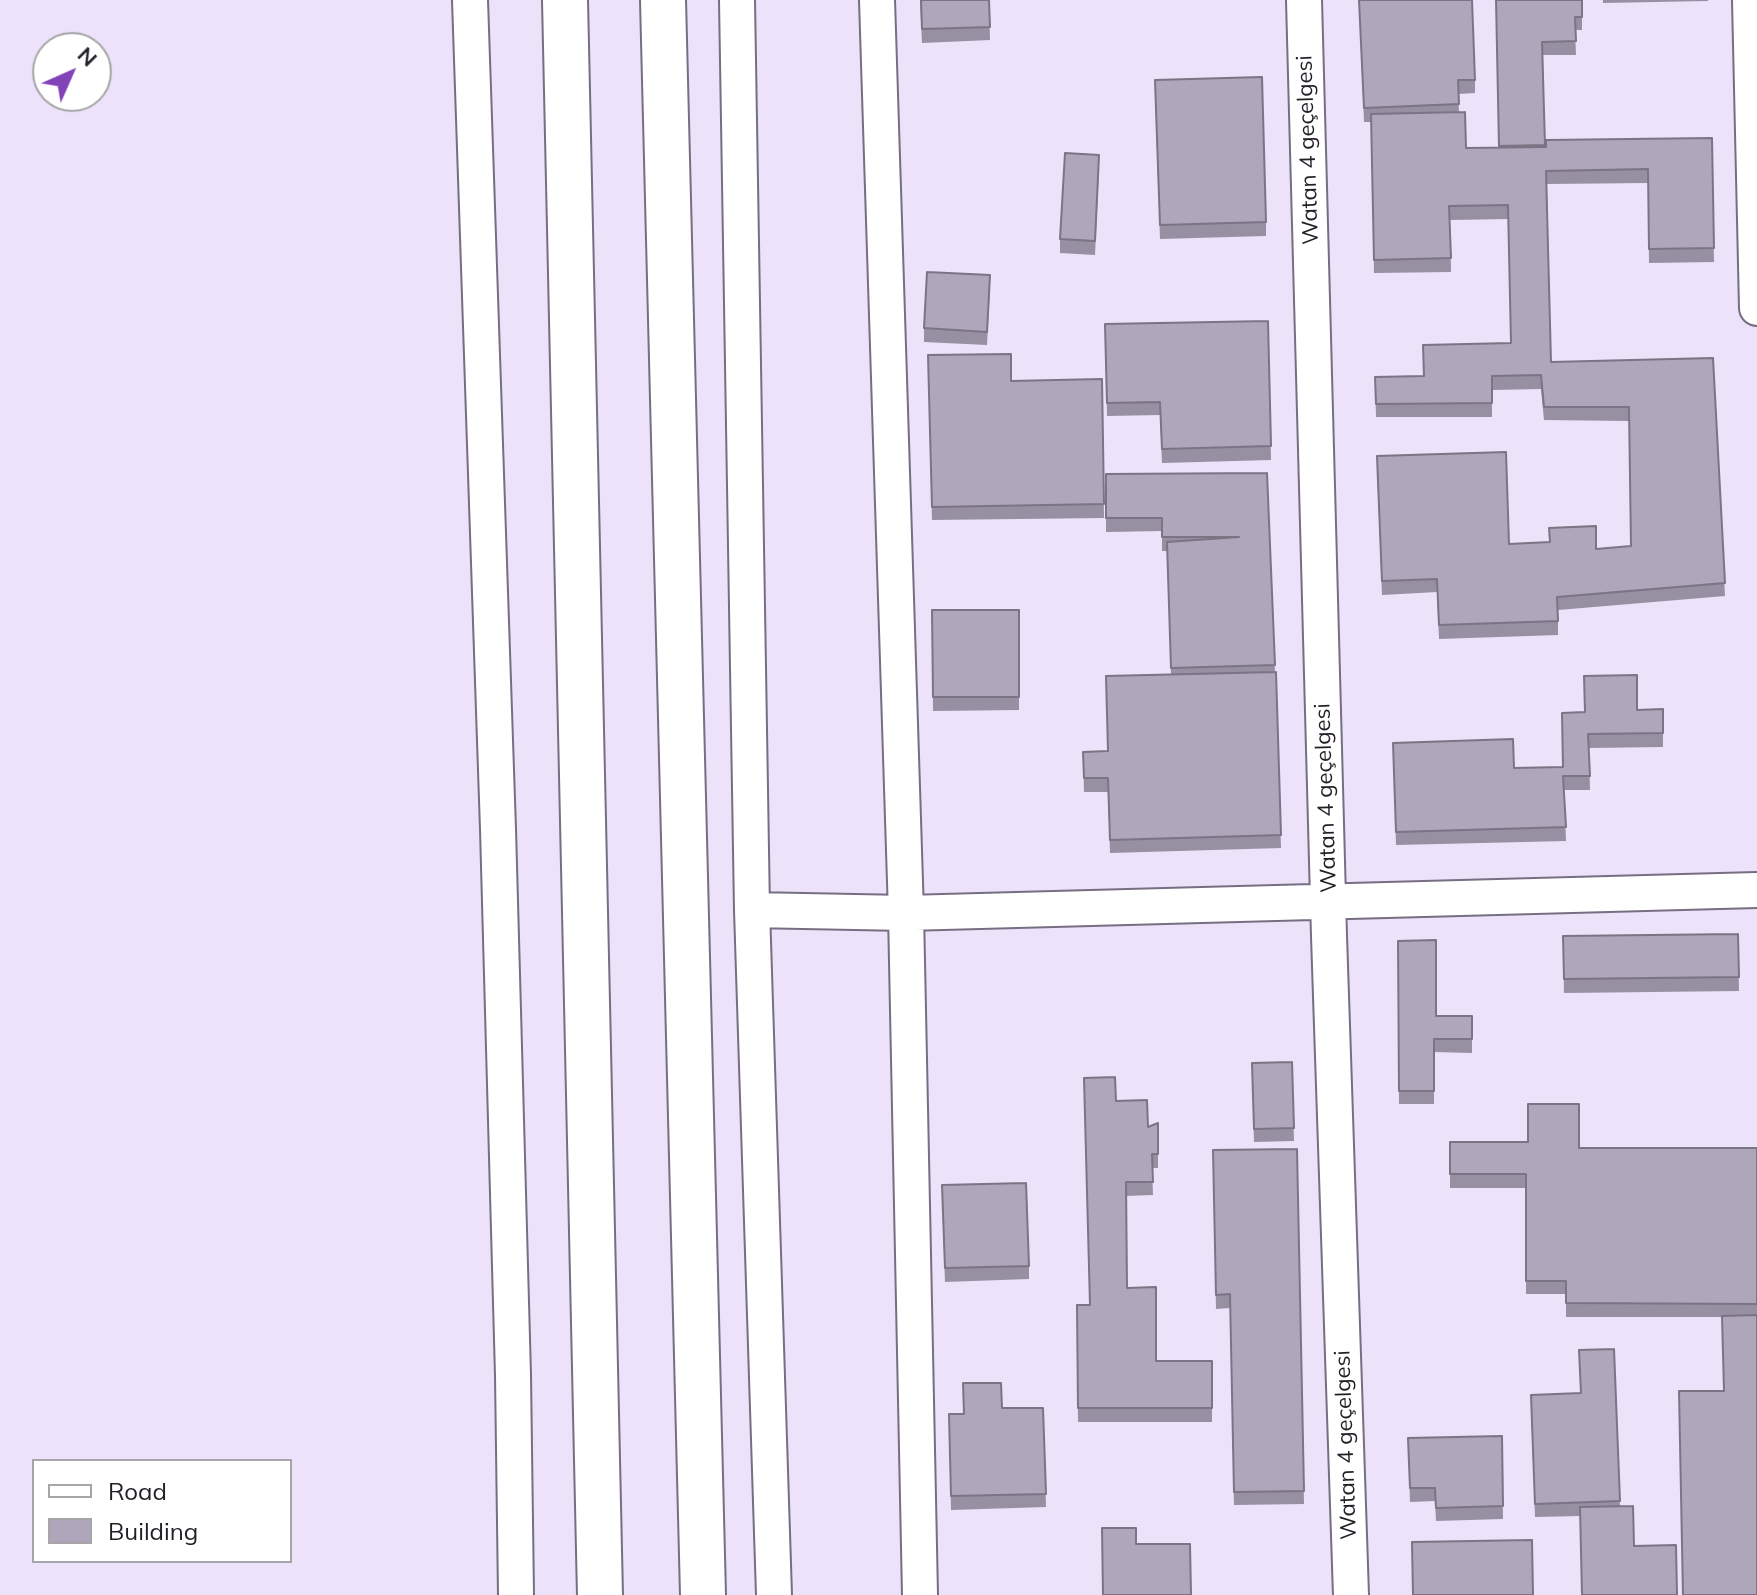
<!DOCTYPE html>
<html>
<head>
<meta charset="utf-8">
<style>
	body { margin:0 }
	#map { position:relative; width:1757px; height:1595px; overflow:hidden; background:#ece2f9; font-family:Mulish,sans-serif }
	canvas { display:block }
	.legend { position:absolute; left:32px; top:1459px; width:260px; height:104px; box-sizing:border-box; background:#fff; border:2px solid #a7a5a9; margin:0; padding:10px 14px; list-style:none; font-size:24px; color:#231f27 }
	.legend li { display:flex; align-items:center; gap:16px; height:40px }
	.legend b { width:40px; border:2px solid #a7a5a9 }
	.north { position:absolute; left:32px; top:32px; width:80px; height:80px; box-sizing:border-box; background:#fff; border:2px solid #a7a5a9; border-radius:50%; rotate:45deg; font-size:22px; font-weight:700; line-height:32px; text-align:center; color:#231f27 }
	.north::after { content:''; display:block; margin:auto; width:28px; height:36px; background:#8243b8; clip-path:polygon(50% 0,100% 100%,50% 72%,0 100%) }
</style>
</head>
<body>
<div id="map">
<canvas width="1757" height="1595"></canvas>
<ul class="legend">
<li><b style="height:10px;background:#fff"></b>Road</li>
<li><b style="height:22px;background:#b0a6bc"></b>Building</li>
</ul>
<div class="north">N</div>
</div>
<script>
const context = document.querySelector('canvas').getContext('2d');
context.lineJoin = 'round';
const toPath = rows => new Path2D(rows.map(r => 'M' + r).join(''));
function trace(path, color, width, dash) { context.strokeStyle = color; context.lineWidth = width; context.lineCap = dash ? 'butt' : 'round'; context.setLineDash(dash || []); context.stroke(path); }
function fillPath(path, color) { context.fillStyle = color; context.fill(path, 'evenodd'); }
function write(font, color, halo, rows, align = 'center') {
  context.font = font + ' Mulish,sans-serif'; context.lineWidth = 8; context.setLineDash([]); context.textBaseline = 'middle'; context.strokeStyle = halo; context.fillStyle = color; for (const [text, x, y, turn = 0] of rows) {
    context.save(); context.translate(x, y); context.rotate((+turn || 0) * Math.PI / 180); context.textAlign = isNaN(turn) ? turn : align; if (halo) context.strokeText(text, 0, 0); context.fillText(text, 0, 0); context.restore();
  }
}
const street = toPath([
	[470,0,498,829,513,1375,516,1595],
	[737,0,752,910,774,1595],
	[877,0,906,913,920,1595],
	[1304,0,1329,936,1351,1595],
	[1750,0,1757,308],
	[752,910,906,913,1757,890]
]);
const primary = toPath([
	[565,0,600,1595],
	[663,0,703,1595]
]);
const wall = toPath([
	[920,0,989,0,990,40,922,43],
	[1359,0,1475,80,1475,93,1458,94,1459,112,1466,148,1499,147,1496,0,1582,0,1582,30,1575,30,1576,55,1543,55,1545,147,1712,138,1714,262,1649,263,1648,183,1547,184,1551,362,1713,358,1725,596,1558,610,1558,635,1439,639,1437,592,1382,595,1377,469,1509,544,1549,542,1549,528,1596,549,1631,546,1629,421,1544,420,1541,389,1492,390,1492,417,1376,417,1375,377,1423,376,1511,343,1508,219,1450,220,1451,272,1374,273,1371,122,1364,122],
	[1603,0,1708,0,1708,1,1603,3],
	[1155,93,1266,222,1266,236,1160,239],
	[1099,169,1095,255,1060,253,1060,239],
	[990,288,987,345,924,342,924,328],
	[1268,321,1271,460,1162,463,1160,415,1107,416,1105,324],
	[928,355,1011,381,1102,379,1104,518,932,520],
	[1267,473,1275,672,1276,672,1281,848,1110,853,1108,792,1084,792,1083,752,1108,751,1171,674,1167,551,1162,551,1162,531,1106,532,1106,474],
	[932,610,1019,610,1019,710,933,711],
	[1663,709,1663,747,1589,748,1590,790,1564,790,1566,841,1396,845,1393,743,1514,768,1563,767,1585,712],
	[1738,934,1739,991,1564,993,1563,936],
	[1398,941,1436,1016,1472,1016,1472,1053,1434,1052,1434,1104,1399,1104],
	[1292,1062,1294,1141,1254,1142,1252,1063],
	[1116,1101,1148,1127,1158,1123,1158,1168,1152,1168,1153,1195,1126,1196,1127,1288,1156,1361,1212,1361,1212,1422,1078,1422,1077,1305,1089,1305],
	[1450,1142,1579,1148,1757,1148,1757,1595,1724,1391,1722,1317,1566,1317,1566,1294,1526,1294,1526,1188,1450,1188],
	[1297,1149,1304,1504,1234,1505,1230,1308,1216,1309,1213,1150],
	[942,1199,1029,1266,1029,1279,945,1282],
	[1614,1349,1620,1506,1634,1546,1677,1595,1580,1516,1535,1517,1531,1409,1580,1393],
	[1002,1408,1043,1408,1046,1507,951,1510,949,1414,964,1414],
	[1502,1436,1503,1519,1436,1521,1435,1501,1410,1502,1408,1438]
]);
const building = toPath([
	[921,0,989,0,990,27,922,29,921,0],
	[1359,0,1472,0,1475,80,1458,80,1459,104,1364,108,1359,0],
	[1496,0,1582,0,1582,17,1575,17,1576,41,1542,42,1545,145,1499,146,1496,0],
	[1262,77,1266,222,1160,225,1155,80,1262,77],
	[1465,112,1466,148,1546,147,1546,140,1712,138,1714,248,1649,249,1648,169,1546,171,1551,362,1713,358,1725,583,1557,597,1558,621,1439,625,1437,579,1382,581,1377,456,1506,452,1509,544,1550,542,1549,528,1596,526,1596,549,1631,546,1629,407,1544,407,1541,375,1492,376,1492,403,1376,404,1375,377,1424,376,1423,345,1511,343,1508,205,1449,206,1451,258,1374,260,1371,114,1465,112],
	[1065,153,1099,155,1095,241,1060,239,1065,153],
	[927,272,990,275,987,332,924,328,927,272],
	[1268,321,1271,446,1162,449,1160,402,1107,403,1105,324,1268,321],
	[1011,354,1011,381,1102,379,1104,504,932,507,928,355,1011,354],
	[1267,473,1275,665,1171,668,1167,542,1239,537,1162,537,1162,518,1106,518,1106,474,1267,473],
	[932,610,1019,610,1019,697,933,697,932,610],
	[1276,672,1281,835,1110,840,1108,778,1084,778,1083,752,1108,751,1106,676,1276,672],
	[1637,675,1637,710,1663,709,1663,733,1588,734,1590,776,1563,776,1566,827,1396,832,1393,743,1513,739,1514,768,1563,767,1562,713,1585,712,1584,676,1637,675],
	[1738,934,1739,977,1564,979,1563,936,1738,934],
	[1436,940,1436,1016,1472,1016,1472,1039,1434,1039,1434,1091,1399,1091,1398,941,1436,940],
	[1292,1062,1294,1128,1254,1129,1252,1063,1292,1062],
	[1115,1077,1116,1101,1147,1100,1148,1127,1158,1123,1158,1154,1152,1154,1153,1182,1126,1182,1127,1288,1156,1287,1156,1361,1212,1361,1212,1408,1078,1408,1077,1305,1090,1305,1084,1078,1115,1077],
	[1528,1104,1579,1104,1579,1148,1757,1148,1757,1304,1566,1303,1566,1281,1526,1281,1526,1174,1450,1174,1450,1142,1528,1142,1528,1104],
	[1297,1149,1304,1491,1234,1492,1230,1294,1216,1295,1213,1150,1297,1149],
	[1026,1183,1029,1266,945,1268,942,1185,1026,1183],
	[1757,1315,1757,1595,1683,1595,1679,1391,1724,1391,1722,1316,1757,1315],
	[1614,1349,1620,1501,1535,1504,1531,1395,1581,1393,1579,1350,1614,1349],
	[963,1383,1001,1383,1002,1408,1043,1408,1046,1494,951,1496,949,1414,964,1414,963,1383],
	[1502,1436,1503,1506,1436,1508,1435,1488,1410,1488,1408,1438,1502,1436],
	[1633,1506,1634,1546,1676,1545,1677,1595,1582,1595,1580,1507,1633,1506],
	[1102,1528,1136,1528,1136,1544,1190,1544,1191,1595,1103,1595,1102,1528],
	[1532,1540,1533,1595,1413,1595,1412,1542,1532,1540]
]);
const streetNames = [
	["Watan 4 geçelgesi",1308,150,-92],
	["Watan 4 geçelgesi",1326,798,-92],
	["Watan 4 geçelgesi",1346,1445,-92]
];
trace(street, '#776e82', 38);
trace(primary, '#776e82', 48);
trace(street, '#fff', 34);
trace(primary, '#fff', 44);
fillPath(wall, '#978fa2');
fillPath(building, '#b0a6bc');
trace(building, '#7b7484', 2);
write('22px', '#231f27', '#fff', streetNames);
</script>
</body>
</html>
